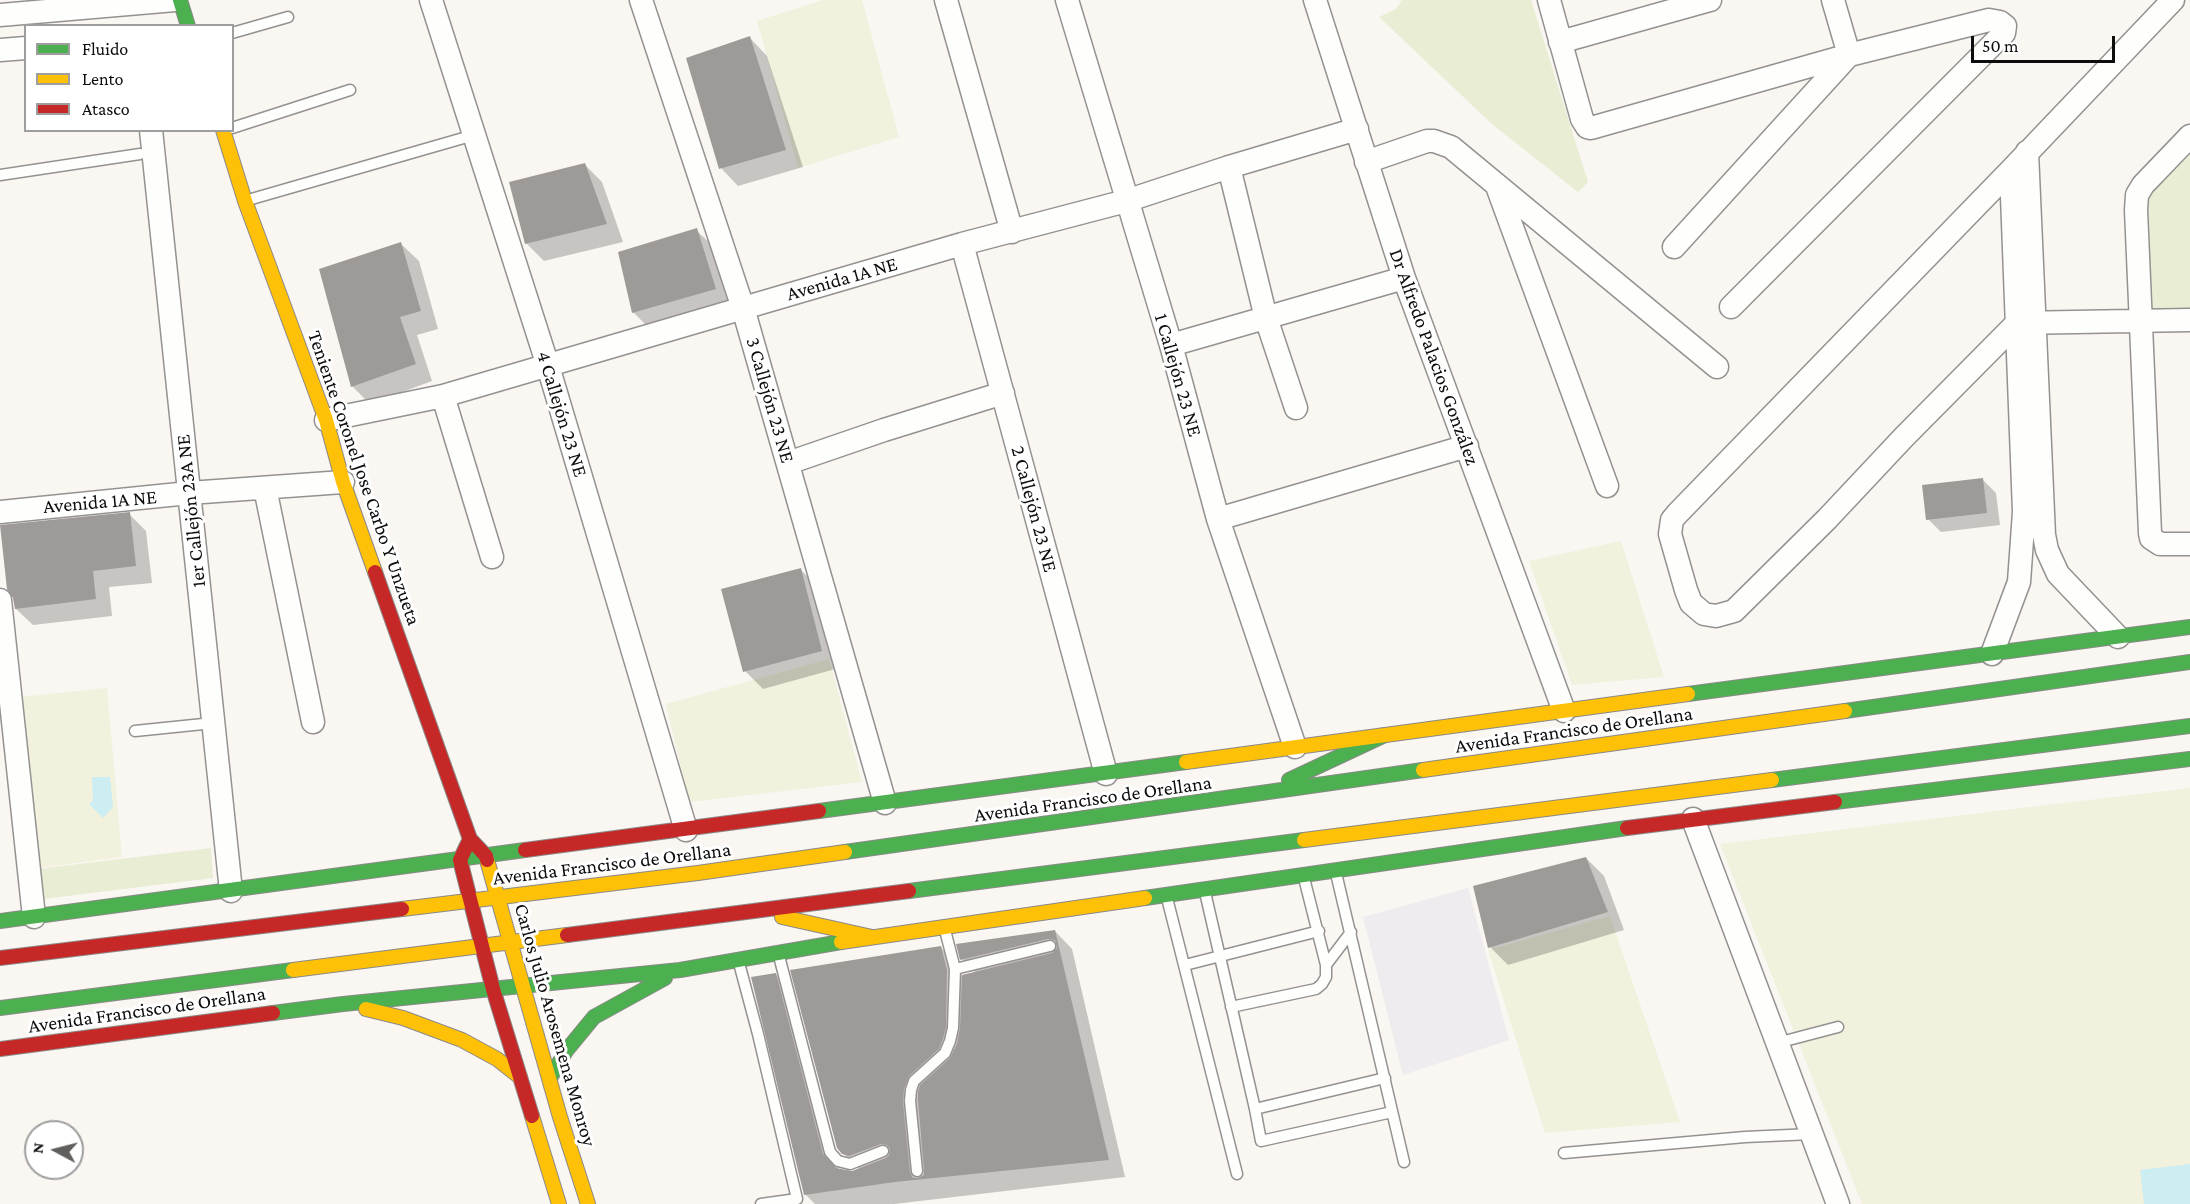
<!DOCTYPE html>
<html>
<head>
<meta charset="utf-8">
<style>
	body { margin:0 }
	#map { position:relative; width:2190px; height:1204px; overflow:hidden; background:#faf6f2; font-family:"Crimson Pro",serif }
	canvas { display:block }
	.legend { position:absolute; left:24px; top:24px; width:210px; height:108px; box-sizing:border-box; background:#fff; border:2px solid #9e9e9e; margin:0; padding:8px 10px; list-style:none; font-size:18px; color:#0d0d0d }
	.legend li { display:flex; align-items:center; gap:12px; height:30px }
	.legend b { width:30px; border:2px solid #9e9e9e }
	.north { position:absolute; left:24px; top:1120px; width:60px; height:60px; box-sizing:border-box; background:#fff; border:2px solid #9e9e9e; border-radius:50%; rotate:277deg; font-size:16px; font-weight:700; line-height:24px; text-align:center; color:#0d0d0d }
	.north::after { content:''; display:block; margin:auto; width:21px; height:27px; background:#605f5d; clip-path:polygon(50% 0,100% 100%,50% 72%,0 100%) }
	.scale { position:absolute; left:1971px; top:36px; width:144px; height:27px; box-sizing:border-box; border:3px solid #0d0d0d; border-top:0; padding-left:8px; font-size:18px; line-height:21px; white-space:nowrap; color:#0d0d0d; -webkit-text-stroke:4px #fff; paint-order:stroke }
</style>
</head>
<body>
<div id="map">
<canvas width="2190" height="1204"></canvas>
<ul class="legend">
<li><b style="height:8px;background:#4caf50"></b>Fluido</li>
<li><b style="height:8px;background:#ffc107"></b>Lento</li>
<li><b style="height:8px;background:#c62828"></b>Atasco</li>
</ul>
<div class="north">N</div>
<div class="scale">50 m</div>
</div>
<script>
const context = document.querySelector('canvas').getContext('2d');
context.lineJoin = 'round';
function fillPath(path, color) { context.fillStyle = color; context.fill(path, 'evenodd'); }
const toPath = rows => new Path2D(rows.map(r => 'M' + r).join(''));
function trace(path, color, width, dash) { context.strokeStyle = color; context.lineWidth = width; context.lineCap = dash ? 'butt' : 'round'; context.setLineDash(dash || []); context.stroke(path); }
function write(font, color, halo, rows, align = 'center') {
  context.font = font + ' "Crimson Pro",serif'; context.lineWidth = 6; context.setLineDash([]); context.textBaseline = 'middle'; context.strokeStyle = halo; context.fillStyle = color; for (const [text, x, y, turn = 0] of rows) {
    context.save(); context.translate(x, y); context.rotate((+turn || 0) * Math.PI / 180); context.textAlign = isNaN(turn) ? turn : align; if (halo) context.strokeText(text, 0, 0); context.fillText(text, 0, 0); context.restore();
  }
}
const industrial = toPath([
	[1468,888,1509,1040,1403,1075,1363,917]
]);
const green = toPath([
	[1402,0,1531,0,1588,182,1578,192,1493,125,1379,17,1396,9],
	[2190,149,2190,317,2148,318,2138,204],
	[211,848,213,878,43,899,38,869]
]);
const pitch = toPath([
	[823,0,862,0,899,137,798,168,757,21],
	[1621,541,1664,677,1572,685,1529,561],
	[829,659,862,782,689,802,666,704],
	[107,688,122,857,39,868,20,697],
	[2190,788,2190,1204,1862,1204,1720,844],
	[1610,916,1680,1122,1545,1133,1488,950]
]);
const water = toPath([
	[92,777,110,777,113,807,103,818,89,804,93,801],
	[2190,1164,2190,1204,2144,1204,2140,1170]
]);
const shadow = toPath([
	[750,38,767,56,803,167,738,186,721,168],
	[584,164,602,182,623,242,544,261,526,243],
	[696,230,714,247,733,306,651,330,633,312],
	[401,244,419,261,438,329,417,335,432,381,370,404,352,386],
	[1983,480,1996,493,2000,525,1941,532,1928,519],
	[129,514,146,531,152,583,109,587,112,616,33,625,16,609],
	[801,570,819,588,839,668,763,689,745,671],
	[1586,858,1604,876,1624,930,1508,965,1490,947],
	[1055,931,1072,949,1125,1177,894,1204,815,1204,805,1194,775,974,793,992,839,1170,852,1173,860,1170,843,1153,941,948,959,965,962,977,976,973,962,959]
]);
const building = toPath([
	[750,36,786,150,719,169,686,58],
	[585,163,607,224,525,244,509,182],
	[697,228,716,289,632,313,618,252],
	[401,242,421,311,400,317,416,364,351,387,319,269],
	[1983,478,1987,513,1926,520,1922,485],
	[130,512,136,566,93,571,96,599,15,609,13,598,7,589,0,525],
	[801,568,822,651,743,672,721,589],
	[1586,857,1608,912,1488,948,1473,886],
	[1055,930,1109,1160,895,1182,804,1195,751,977,776,973,823,1154,836,1168,852,1171,886,1158,889,1155,890,1149,887,1145,881,1144,849,1156,842,1154,837,1148,790,970,941,946,947,970,946,1027,943,1039,939,1049,909,1076,904,1089,903,1102,910,1172,913,1178,918,1178,924,1175,924,1170,918,1101,918,1092,920,1085,950,1058,957,1044,960,1028,962,975,1052,953,1057,948,1055,940,1048,939,960,960,956,944]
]);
const lane = toPath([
	[232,33,288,17],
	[232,128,350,90],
	[0,175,140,154],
	[248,200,474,135],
	[135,731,213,723],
	[1336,873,1404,1162],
	[1205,892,1255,1109,1385,1078],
	[1167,898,1237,1174],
	[945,930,955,969,1050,946],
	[779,956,830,1152,838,1161,850,1164,883,1151],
	[739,963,758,1034,797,1199,761,1204],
	[1185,965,1319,931],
	[1326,965,1351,932],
	[1231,1007,1316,989,1322,984,1326,977,1326,965,1304,878],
	[1777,1043,1838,1027],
	[1255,1109,1261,1141,1392,1112],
	[1564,1153,1745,1137,1812,1134],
	[917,1171,910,1101,911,1090,914,1081,945,1053,950,1041,953,1028,955,969]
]);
const street = toPath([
	[431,0,548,366,686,830],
	[641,0,743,308,885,803],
	[946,0,1012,232],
	[1067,0,1171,345,1218,519,1295,747],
	[1315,0,1404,278,1564,711],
	[1549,0,1582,119,1587,127,1591,128,1849,55,1989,20,2000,22,2005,26,2004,33,1731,307],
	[1833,0,1849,55],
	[2173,0,2011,170,1677,514,1672,520,1670,534,1686,590,1691,603,1704,614,1716,616,1734,611,1827,519,1904,437,2017,323,2190,320],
	[0,15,175,0],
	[1560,42,1710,0],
	[0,50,26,48],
	[151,130,231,891],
	[2190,136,2143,185,2137,195,2136,210,2150,533,2151,538,2160,544,2190,544],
	[2027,152,2044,535,2047,550,2058,574,2118,637],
	[1366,162,1427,141,1434,141,1451,147,1717,367],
	[1229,167,1266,318,1296,408],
	[1498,189,1607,486],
	[962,244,1106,774],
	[1674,247,1848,56],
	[1171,345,1404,278],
	[443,396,492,557],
	[326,420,443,396,962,244,1126,201,1229,167,1357,129],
	[788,463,884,430,1003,393],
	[265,488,313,722],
	[0,512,189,493,343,482],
	[1218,519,1467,446],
	[0,600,34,917],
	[1992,654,2019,582,2024,512,2011,170],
	[1693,819,1838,1204]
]);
const fast = toPath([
	[180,0,188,26],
	[1688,694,2190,627],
	[1845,711,2190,662],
	[1289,780,1385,735],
	[1772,780,2190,726],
	[1835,802,2190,759],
	[819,811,1186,762],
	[845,852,1423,770],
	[909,891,1304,840],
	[1145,898,1627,828],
	[0,921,525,850],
	[0,1008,293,970],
	[273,1013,343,1004,680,970,841,942],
	[550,1078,566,1051,594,1017,665,978]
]);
const slow = toPath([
	[223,130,245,201,326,420,343,482,375,572],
	[1186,762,1688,694],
	[1423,770,1845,711],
	[1304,840,1772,780],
	[487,860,560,1117,588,1204],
	[402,909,698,873,845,852],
	[782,917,872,937],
	[841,942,1145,898],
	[293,970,567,935],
	[366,1009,403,1018,462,1040,497,1059,520,1077],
	[532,1116,559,1204]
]);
const jam = toPath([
	[375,572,470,839,486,856,487,860],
	[1627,828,1835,802],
	[470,839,460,860,493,989,532,1116],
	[525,850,819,811],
	[567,935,909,891],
	[0,958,402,909],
	[0,1049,273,1013]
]);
const streetNames = [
	["Avenida 1A NE",842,279,-16],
	["Dr Alfredo Palacios González",1434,357,70],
	["1 Callejón 23 NE",1178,375,74],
	["3 Callejón 23 NE",770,400,74],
	["4 Callejón 23 NE",562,414,73],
	["Teniente Coronel Jose Carbo Y Unzueta",364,478,71],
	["Avenida 1A NE",100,502,-5],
	["2 Callejón 23 NE",1034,509,75],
	["1er Callejón 23A NE",191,511,-96],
	["Avenida Francisco de Orellana",1574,730,-8],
	["Avenida Francisco de Orellana",1093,799,-8],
	["Avenida Francisco de Orellana",612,864,-7],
	["Avenida Francisco de Orellana",147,1010,-8],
	["Carlos Julio Arosemena Monroy",555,1025,74]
];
fillPath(industrial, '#f0ebee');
fillPath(green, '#e9edd4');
fillPath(pitch, '#f1f1de');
fillPath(water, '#ccedf1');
fillPath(shadow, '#0003');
fillPath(building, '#9e9a98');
trace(lane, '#949290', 13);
trace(street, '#949290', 25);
trace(fast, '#8a8987', 16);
trace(slow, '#8a8987', 16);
trace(jam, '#8a8987', 16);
trace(lane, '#fefefd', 10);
trace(street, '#fefefd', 22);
trace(fast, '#4caf50', 14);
trace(slow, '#ffc107', 14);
trace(jam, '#c62828', 14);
write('20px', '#0d0d0d', '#fff', streetNames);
</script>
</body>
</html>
